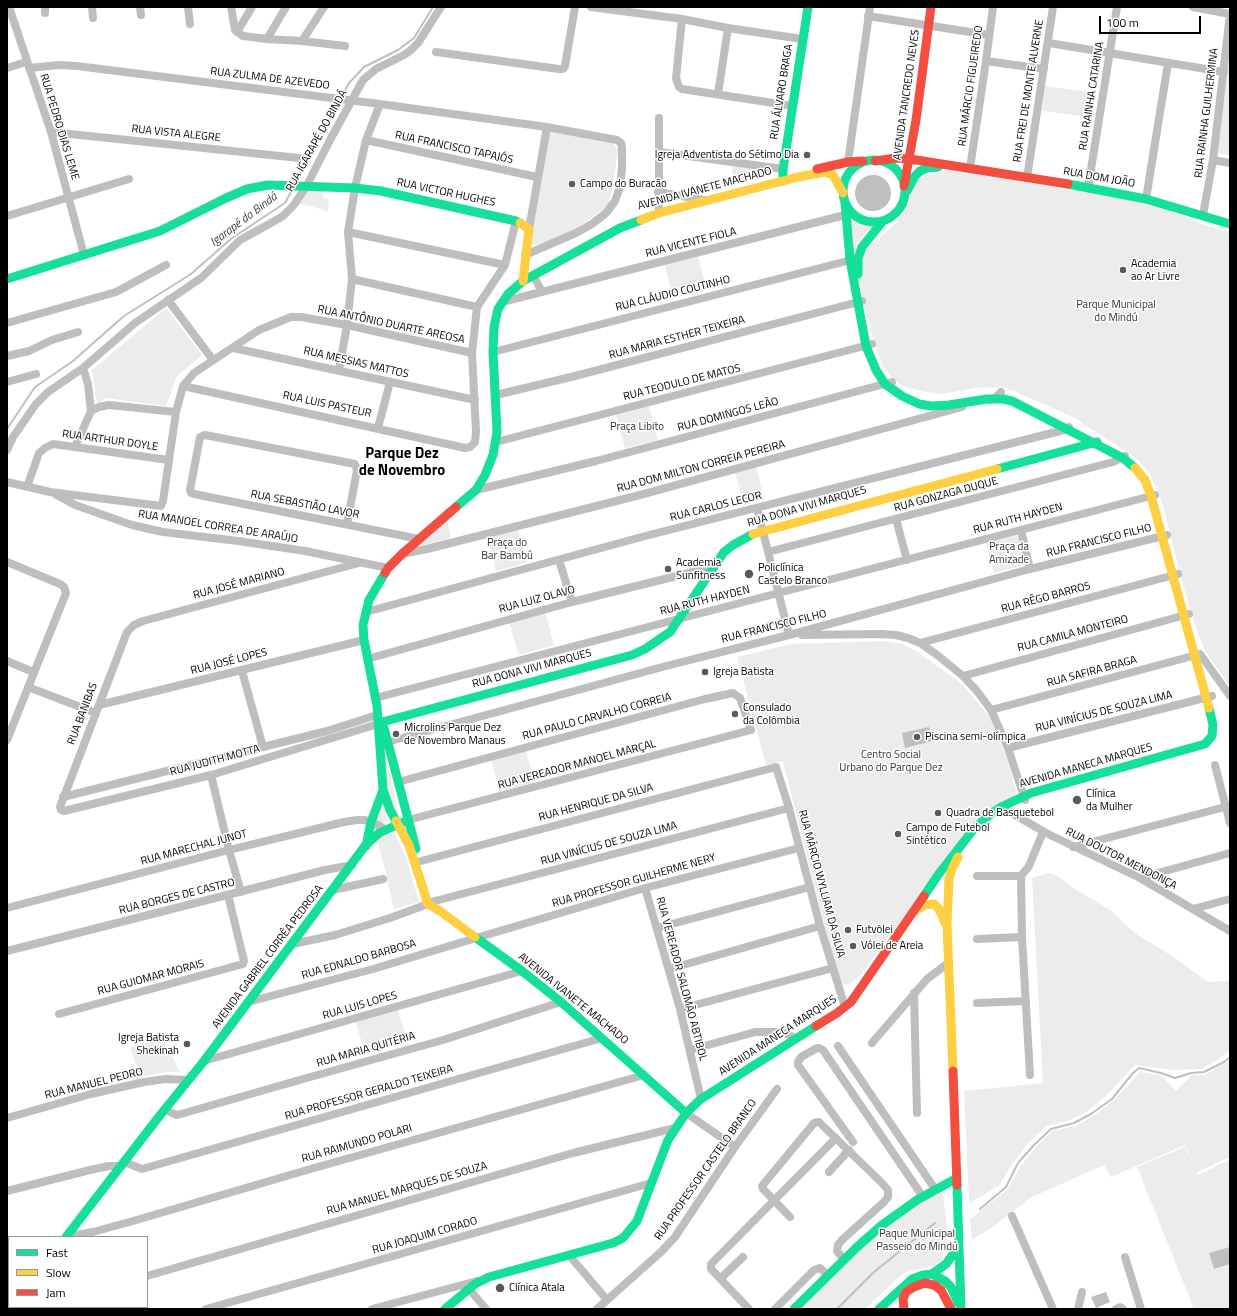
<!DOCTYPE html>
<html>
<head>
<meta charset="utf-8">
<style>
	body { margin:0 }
	#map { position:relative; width:1237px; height:1316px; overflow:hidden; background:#fff; font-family:"Titillium Web",sans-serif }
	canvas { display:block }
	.frame { position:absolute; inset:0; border:8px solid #000; pointer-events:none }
	.legend { position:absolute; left:8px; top:1236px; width:140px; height:72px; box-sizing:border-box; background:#fff; border:1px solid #999; margin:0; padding:5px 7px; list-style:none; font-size:12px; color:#000 }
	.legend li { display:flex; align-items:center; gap:8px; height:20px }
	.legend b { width:20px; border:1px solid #999 }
	.scale { position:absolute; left:1099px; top:16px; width:102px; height:18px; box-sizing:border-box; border:2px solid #000; border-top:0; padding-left:5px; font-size:12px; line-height:14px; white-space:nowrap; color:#000; -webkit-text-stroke:3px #fff; paint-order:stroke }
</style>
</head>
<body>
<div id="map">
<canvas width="1237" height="1316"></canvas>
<div class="frame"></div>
<ul class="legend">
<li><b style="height:5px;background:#16e098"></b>Fast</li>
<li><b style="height:5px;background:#ffcf43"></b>Slow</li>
<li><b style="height:5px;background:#f24e42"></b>Jam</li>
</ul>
<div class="scale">100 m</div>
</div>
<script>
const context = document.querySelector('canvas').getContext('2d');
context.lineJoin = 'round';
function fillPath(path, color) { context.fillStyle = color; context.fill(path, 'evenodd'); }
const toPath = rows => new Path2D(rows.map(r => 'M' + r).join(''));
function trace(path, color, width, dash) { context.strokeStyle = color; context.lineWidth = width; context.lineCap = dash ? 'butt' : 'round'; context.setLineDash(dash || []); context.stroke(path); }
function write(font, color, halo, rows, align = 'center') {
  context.font = font + ' "Titillium Web",sans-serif'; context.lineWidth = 3; context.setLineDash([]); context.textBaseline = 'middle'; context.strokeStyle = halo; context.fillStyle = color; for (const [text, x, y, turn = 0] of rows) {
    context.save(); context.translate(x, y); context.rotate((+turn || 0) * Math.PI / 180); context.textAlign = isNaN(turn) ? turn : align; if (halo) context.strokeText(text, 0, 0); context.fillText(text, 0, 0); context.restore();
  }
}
const green = toPath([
	[1230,46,1230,155,1216,153],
	[1045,86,1094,93,1091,117,1042,111],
	[552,131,610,142,614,145,618,151,612,190,608,204,602,210,580,226,560,237,532,246,528,243,548,133],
	[733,166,766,171,758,176,731,184],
	[948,170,1146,201,1202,224,1230,232,1230,686,1206,653,1198,634,1183,585,1163,505,1157,490,1149,472,1138,460,1127,452,1073,417,1004,387,977,388,942,394,921,391,903,386,891,377,882,365,873,339,862,297,858,270,859,256,897,222,908,206,912,188,916,181,926,175],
	[324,190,323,197,329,199,328,212,321,209,296,203,304,192],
	[846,211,856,221,863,223,875,224,859,240,852,257],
	[698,257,707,290,673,298,665,265],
	[166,308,202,355,177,376,166,406,106,398,97,405,92,370],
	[649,406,658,440,625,448,616,415],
	[756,467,764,499,744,505,735,473],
	[447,519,451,538,410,549],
	[518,528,527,563,496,571,487,536],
	[1020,535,1028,564,994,573,986,543],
	[545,612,554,645,519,655,509,622],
	[884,641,903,644,919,653,962,684,989,716,1006,756,1017,794,999,805,926,887,860,976,848,985,839,983,783,761,766,765,737,657,792,644],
	[383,738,398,814,385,812,387,820,383,823,389,835,394,832,406,857,419,902,394,909,378,840,376,823],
	[526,750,534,783,499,791,491,759],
	[1049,873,1058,876,1070,886,1112,911,1131,930,1144,939,1172,956,1208,982,1230,981,1230,1050,1219,1059,1201,1069,1173,1070,1135,1065,1105,1097,1086,1112,1070,1120,1046,1126,1027,1144,1011,1166,999,1186,969,1203,964,1091,1043,1083,1032,878],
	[397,1008,408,1042,365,1054,355,1019],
	[163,1038,180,1072,165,1072,141,1077,130,1048],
	[1230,1060,1230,1157,1197,1172,1199,1175,1230,1159,1230,1309,1194,1309,1137,1167,1185,1147,1196,1170,1185,1145,1111,1177,1104,1165,1030,1198,994,1226,972,1240,970,1219,1008,1189,1020,1167,1036,1147,1052,1131,1075,1126,1092,1117,1113,1101,1140,1072,1161,1075,1176,1091,1192,1075,1205,1075],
	[938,1192,943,1194,948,1236,942,1259,932,1266,907,1272,901,1275,865,1309,800,1309,864,1246,889,1224]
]);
const water = toPath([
	'855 193a18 18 0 1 1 36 0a18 18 0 1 1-36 0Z',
	[929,727,932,741,905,748,902,733],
	[1230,1247,1230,1264,1214,1269,1209,1253],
	[1106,1292,1110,1302,1096,1308,1091,1297]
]);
const stream = toPath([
	[341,98,349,83,364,67,398,50,414,38,433,7],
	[296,182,339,101],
	[7,429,35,387,73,361,124,316,191,274,232,238,285,203,292,190],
	[980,1209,1006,1187,1018,1163,1034,1145,1051,1129,1074,1123,1091,1114,1112,1099,1133,1073,1139,1068,1161,1073,1175,1078,1191,1073,1204,1072,1224,1062,1230,1057],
	[837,1309,874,1272,935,1223]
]);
const street = toPath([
	[9,7,51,132,84,255],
	[45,7,45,13],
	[92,7,93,18],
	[140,7,141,15],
	[188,7,190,24],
	[231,7,235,30,243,36,267,39,302,41,324,7],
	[591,7,682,19,728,28,802,39],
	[1193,7,1230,14],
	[868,16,989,35],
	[682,19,676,78,679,87,682,89,793,106],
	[237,32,252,7],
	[267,39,286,7],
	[302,41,345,46],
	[1049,43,1224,72],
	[436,52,559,69,563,69,565,66,575,7],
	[986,61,1044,69],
	[7,68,26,62],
	[29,68,59,65,77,66,380,104,547,127,617,140,621,143,622,148,622,168,620,187,615,201,606,213,592,224,576,233,525,255],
	[718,94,728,28],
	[51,132,299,158],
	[366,140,537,177],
	[659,152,783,169],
	[1213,160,1230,163],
	[848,162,870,7],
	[970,168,986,61,993,7],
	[1027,178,1053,7],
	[1088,188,1117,7],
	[658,192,704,200],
	[1146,199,1168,63],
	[659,213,659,118],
	[1203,215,1213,160,1230,14],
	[7,216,129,179],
	[529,229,547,127],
	[348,232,505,265],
	[533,275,542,292],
	[352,279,477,307],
	[168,300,213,360],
	[502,302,845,215],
	[7,323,116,292,166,265],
	[233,348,475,400],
	[493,352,855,259],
	[7,356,29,351,52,340,78,332],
	[83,368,88,384,91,411],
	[339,370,347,325,352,279,348,232,355,188,366,140,380,104],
	[7,382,36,374],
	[183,386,465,448,470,447,475,442,476,432,472,353,477,307,505,265,516,221],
	[496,395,575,376,862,301],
	[990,400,995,398,1001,392],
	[378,428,390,382],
	[496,442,872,344],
	[75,447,91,411,99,407,109,405,176,412],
	[7,450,13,437,36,404,48,392,83,368,135,323,201,278,240,240,271,223,283,216,293,206,306,187,330,140,363,80,376,69,404,55,411,50,418,43,441,7],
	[7,482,50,492,161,506,163,501,176,412,183,386,194,373,259,330,291,317,301,317,347,325,472,353],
	[27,487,39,453,45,448,53,444,169,460],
	[476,490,596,461,892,382],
	[55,494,75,505,132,525,163,532,238,541,305,551,388,568],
	[757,508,789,635],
	[896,519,907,560],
	[347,524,357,470,355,464,205,435,200,437,190,490,191,493,194,494,419,539],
	[1021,530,1030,569],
	[768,552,1113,462,1125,456],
	[402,554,427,549,640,495,962,407],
	[559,560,572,602],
	[7,562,60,584,64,587,66,593,7,740],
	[359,563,143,621,134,625,127,632,60,807,61,810,64,811,211,775,378,724],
	[366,612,649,535,1068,429,1069,427],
	[802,635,882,634,896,635,908,638,920,643,936,654,963,676,977,691,991,710,1008,748,1025,800],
	[920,643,1178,574],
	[367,659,572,602,713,567],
	[7,661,33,672],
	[242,671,263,747],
	[963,676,1189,614],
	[28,687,96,713],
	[375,698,1155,495],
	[99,705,364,640],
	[991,710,1200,654,1230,696],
	[387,742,666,666,789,635,1030,569,1167,535],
	[1008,748,1212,696],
	[1215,765,1230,823],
	[211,775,229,850,241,892],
	[398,782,705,699,733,693,740,698,751,730,408,820],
	[63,797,327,731,377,715],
	[1001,807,1048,834,1140,878,1230,931],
	[1073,847,1225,807],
	[421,861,776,767,789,808,820,926,845,1007],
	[977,876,1021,876,1029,866,1043,832],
	[1021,876,1022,937,1030,1075],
	[1140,878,1230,853],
	[645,888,680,1009,701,1099],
	[333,890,383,879],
	[7,908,229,850,344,822,357,820,365,820,378,825,386,830],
	[1193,909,1230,899],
	[657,928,810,887],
	[977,939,1022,937],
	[293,944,335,935,390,918,428,904,435,901,789,808],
	[7,951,325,870,352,865],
	[669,969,820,926],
	[914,993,917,1113],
	[248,1002,373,969,476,938,645,888,799,848],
	[977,1003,1026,1001],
	[680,1009,833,968],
	[59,1014,243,964,244,961,228,895],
	[872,1043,927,979,947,964],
	[838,1046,935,1189],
	[690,1050,755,1032,779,1032,787,1034,795,1038],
	[204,1061,522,971],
	[170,1112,177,1115,188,1112,303,1079,443,1040,561,1002],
	[686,1113,735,1147],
	[7,1118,91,1094,144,1082,166,1079,188,1080],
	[853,1142,798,1065,798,1062,801,1057,817,1048,819,1048,823,1050,923,1197],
	[129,1164,142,1169,602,1038],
	[829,1172,849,1150],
	[7,1191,90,1170,109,1166,122,1166],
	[1012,1216,1053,1309],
	[790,1217,763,1189,762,1186,814,1123,819,1122,882,1183,888,1190,888,1197,884,1202,842,1240,838,1245,837,1251,844,1260],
	[76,1235,93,1232,133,1221,314,1168,644,1075],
	[569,1255,607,1300],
	[1125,1257,1141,1309],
	[8,1265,9,1269],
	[147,1276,573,1153,675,1128],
	[720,1279,743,1257],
	[469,1289,486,1309],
	[206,1309,651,1183],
	[372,1309,477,1281],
	[597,1309,662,1251,675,1237,735,1147,777,1089],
	[749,1309,711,1269,711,1264,836,1138],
	[775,1309,814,1270,820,1268,828,1275],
	[1078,1309,1082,1292],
	[1116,1309,1120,1307,1123,1309]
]);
const fast = toPath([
	'843 191a31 31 0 1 1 62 0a31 31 0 1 1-62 0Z',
	[783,181,783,169,808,7],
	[1068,184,1146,199,1230,224],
	[907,191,915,176,920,171,927,168,938,167],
	[845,202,850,260,866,346,876,370,885,384,902,396,919,404,931,406,949,405,987,399,1003,399,1012,401,1123,458,1135,468],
	[858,274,858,258,862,247,883,221],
	[7,279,160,231,226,198,247,189,268,185,355,188,381,191,516,221,520,223],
	[997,469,1097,442],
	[456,507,476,490,485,475,493,455,497,432,493,352,494,327,498,309,508,294,523,281,620,228,641,220],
	[385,573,369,600,363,625,364,640,377,706,383,790,390,810,396,821],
	[382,722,632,655,645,649,670,632,724,552,733,545,753,534],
	[384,728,416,849],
	[366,846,371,822,383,790],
	[924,896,938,875,973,830,988,816,1001,807,1031,793,1205,744,1212,736,1213,725,1209,708],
	[475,937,522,971,561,1002,686,1113],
	[957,1185,961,1309],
	[66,1237,161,1114,204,1061,365,846,379,833,408,820],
	[932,1274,946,1264,959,1246],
	[18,1309,20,1307],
	[445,1309,475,1284,489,1277,613,1243,623,1238,637,1221,668,1140,686,1113,701,1099,816,1026],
	[794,1309,857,1247,882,1225,917,1200,957,1178],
	[879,1309,912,1279,923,1275,932,1274,945,1281,951,1287,958,1303]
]);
const slow = toPath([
	[641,220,659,213,798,177,825,172,833,175,843,193],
	[520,223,529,229,523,281],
	[1135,468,1145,480,1151,496,1209,708],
	[753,534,997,469],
	[396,821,409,845,428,904,440,911,475,937],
	[915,911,925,905,934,904,939,909,945,923],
	[953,1071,947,925,949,879,952,869,958,857]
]);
const jam = toPath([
	[875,161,896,158,910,159,1068,184],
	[817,169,848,162,863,161],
	[904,186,916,120,931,7],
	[385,573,388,568,402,554,456,507],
	[816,1026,837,1013,851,1002,924,896],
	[953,1071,957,1185],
	[8,1309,10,1307],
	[904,1309,903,1299,906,1292,914,1287,925,1283,934,1285,941,1290,951,1309]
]);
const markers = [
	[807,155,4,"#595959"],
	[572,184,4,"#595959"],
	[1123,270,4,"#595959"],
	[668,569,4,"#595959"],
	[749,574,5,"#595959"],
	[705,672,4,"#595959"],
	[735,714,4,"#595959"],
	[396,734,4,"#595959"],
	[917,737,4,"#595959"],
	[1077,800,5,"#595959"],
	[938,813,4,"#595959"],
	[898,834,4,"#595959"],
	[848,930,4,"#595959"],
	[853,946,4,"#595959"],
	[187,1044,4,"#595959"],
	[500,1288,5,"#595959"]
];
const streetNames = [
	["RUA ZULMA DE AZEVEDO",270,79,7],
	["RUA MÁRCIO FIGUEIREDO",971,86,-82],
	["RUA FREI DE MONTE ALVERNE",1029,91,-81],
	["RUA ÁLVARO BRAGA",782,92,-81],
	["AVENIDA TANCREDO NEVES",907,95,-82],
	["RUA RAINHA CATARINA",1092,96,-81],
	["RUA RAINHA GUILHERMINA",1207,113,-83],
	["RUA PEDRO DIAS LEME",59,127,73],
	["RUA VISTA ALEGRE",176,134,6],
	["RUA IGARAPÉ DO BINDÁ",317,141,-61],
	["RUA FRANCISCO TAPAJÓS",454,148,12],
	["RUA DOM JOÃO",1099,178,10],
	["AVENIDA IVANETE MACHADO",705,189,-15],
	["RUA VICTOR HUGHES",446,193,12],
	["RUA VICENTE FIOLA",691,243,-14],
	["RUA CLÁUDIO COUTINHO",673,294,-14],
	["RUA ANTÔNIO DUARTE AREOSA",391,325,12],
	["RUA MARIA ESTHER TEIXEIRA",677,338,-15],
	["RUA MESSIAS MATTOS",356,363,13],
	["RUA TEODULO DE MATOS",682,383,-14],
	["RUA LUIS PASTEUR",327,405,12],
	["RUA DOMINGOS LEÃO",728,415,-15],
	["RUA ARTHUR DOYLE",110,441,8],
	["RUA DOM MILTON CORREIA PEREIRA",701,467,-15],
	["RUA GONZAGA DUQUE",946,495,-15],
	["RUA SEBASTIÃO LAVOR",305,505,11],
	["RUA CARLOS LECOR",716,507,-14],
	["RUA DONA VIVI MARQUES",807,507,-16],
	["RUA RUTH HAYDEN",1018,519,-15],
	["RUA MANOEL CORREA DE ARAÚJO",218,527,9],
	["RUA FRANCISCO FILHO",1099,541,-14],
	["RUA JOSÉ MARIANO",239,584,-15],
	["RUA RÊGO BARROS",1046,598,-15],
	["RUA LUIZ OLAVO",537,600,-15],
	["RUA RUTH HAYDEN",705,601,-14],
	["RUA FRANCISCO FILHO",774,627,-14],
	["RUA CAMILA MONTEIRO",1073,634,-15],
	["RUA JOSÉ LOPES",229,662,-14],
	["RUA DONA VIVI MARQUES",532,669,-15],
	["RUA SAFIRA BRAGA",1092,672,-15],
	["RUA VINÍCIUS DE SOUZA LIMA",1104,712,-14],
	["RUA BANIBAS",83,714,-69],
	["RUA PAULO CARVALHO CORREIA",597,717,-15],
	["RUA JUDITH MOTTA",215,761,-15],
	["RUA VEREADOR MANOEL MARÇAL",577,765,-15],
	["AVENIDA MANECA MARQUES",1086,766,-16],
	["RUA HENRIQUE DA SILVA",596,803,-15],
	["RUA VINÍCIUS DE SOUZA LIMA",609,844,-15],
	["RUA MARECHAL JUNOT",194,848,-15],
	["RUA DOUTOR MENDONÇA",1121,859,27],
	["RUA PROFESSOR GUILHERME NERY",634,881,-16],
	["RUA MÁRCIO WYLLIAM DA SILVA",821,884,75],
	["RUA BORGES DE CASTRO",177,897,-14],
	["AVENIDA GABRIEL CORRÊA PEDROSA",268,957,-53],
	["RUA EDNALDO BARBOSA",359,960,-16],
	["RUA GUIOMAR MORAIS",151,978,-15],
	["RUA VEREADOR SALOMÃO ABTIBOL",681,979,75],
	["AVENIDA IVANETE MACHADO",573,999,39],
	["RUA LUIS LOPES",360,1006,-16],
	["AVENIDA MANECA MARQUES",778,1036,-33],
	["RUA MARIA QUITÉRIA",366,1050,-16],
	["RUA MANUEL PEDRO",94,1084,-14],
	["RUA PROFESSOR GERALDO TEIXEIRA",369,1093,-16],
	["RUA RAIMUNDO POLARI",357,1144,-16],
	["RUA PROFESSOR CASTELO BRANCO",706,1170,-55],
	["RUA MANUEL MARQUES DE SOUZA",407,1189,-16],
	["RUA JOAQUIM CORADO",425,1236,-16]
];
const poiNames = [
	["Igreja Adventista do Sétimo Dia",799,155,"right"],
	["Campo do Buracão",580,184],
	["Academia",1131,264],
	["ao Ar Livre",1131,277],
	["Academia",676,563],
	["Sunfitness",676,576],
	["Policlínica",758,568],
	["Castelo Branco",758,581],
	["Igreja Batista",713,672],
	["Consulado",743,708],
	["da Colômbia",743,721],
	["Microlins Parque Dez",404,728],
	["de Novembro Manaus",404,741],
	["Piscina semi-olímpica",925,737],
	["Clínica",1086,794],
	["da Mulher",1086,807],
	["Quadra de Basquetebol",946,813],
	["Campo de Futebol",906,828],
	["Sintético",906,841],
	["Futvôlei",856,930],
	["Vólei de Areia",861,946],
	["Igreja Batista",179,1038,"right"],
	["Shekinah",179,1051,"right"],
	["Clínica Atala",509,1288]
];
const parkNames = [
	["Parque Municipal",1116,305],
	["do Mindú",1116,318],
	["Praça Libito",637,427],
	["Praça do",507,543],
	["Bar Bambú",507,556],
	["Praça da",1009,547],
	["Amizade",1009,560],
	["Centro Social",891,755],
	["Urbano do Parque Dez",891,768],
	["Paque Municipal",917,1234],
	["Passeio do Mindú",917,1247]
];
const waterNames = [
	["Igarapé do Bindá",244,220,-37]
];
const districtNames = [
	["Parque Dez",402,454],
	["de Novembro",402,471]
];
fillPath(green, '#ececec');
fillPath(water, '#bfbfbf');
trace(stream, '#bfbfbf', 2);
trace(street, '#bebebe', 8);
trace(fast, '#16e098', 9);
trace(slow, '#ffcf43', 9);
trace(jam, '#f24e42', 9);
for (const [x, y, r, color] of markers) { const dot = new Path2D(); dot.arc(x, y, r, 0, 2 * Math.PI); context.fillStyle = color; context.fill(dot); trace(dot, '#fff', 1.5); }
write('11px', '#000', '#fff', streetNames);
write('11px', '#000', '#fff', poiNames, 'left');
write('11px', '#333', '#fff', parkNames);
write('italic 12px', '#444', '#fff', waterNames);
write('bold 15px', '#000', '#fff', districtNames);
</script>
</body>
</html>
